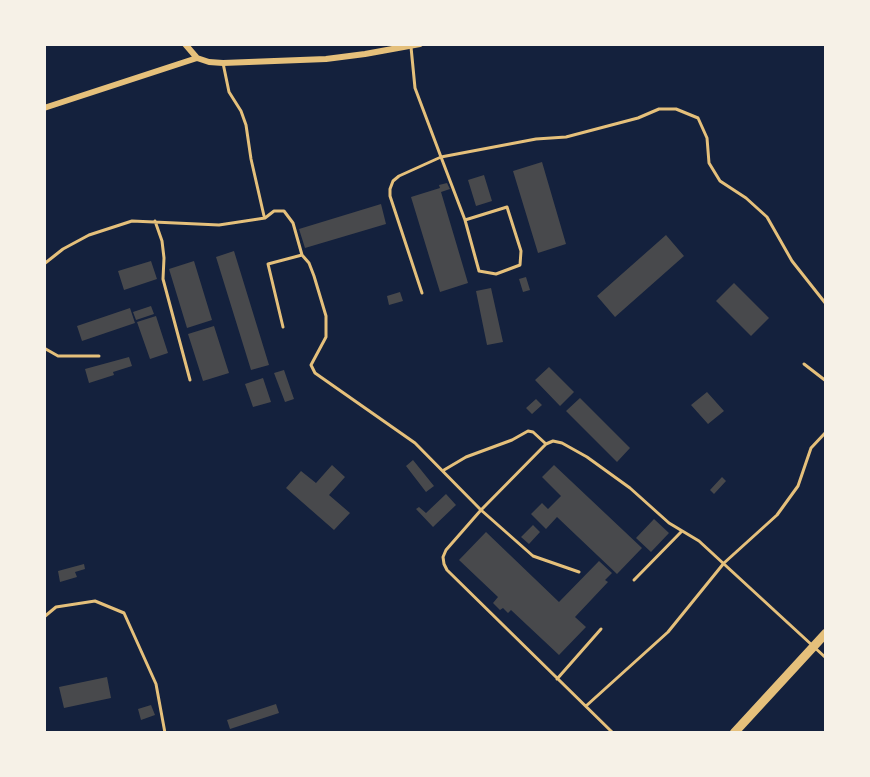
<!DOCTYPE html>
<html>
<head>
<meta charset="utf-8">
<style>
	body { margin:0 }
	#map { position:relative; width:870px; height:777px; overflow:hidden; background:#14213d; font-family:Overpass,sans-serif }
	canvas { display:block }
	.frame { position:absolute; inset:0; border:46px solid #f6f1e7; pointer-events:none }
</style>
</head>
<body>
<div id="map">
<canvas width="870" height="777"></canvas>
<div class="frame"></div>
</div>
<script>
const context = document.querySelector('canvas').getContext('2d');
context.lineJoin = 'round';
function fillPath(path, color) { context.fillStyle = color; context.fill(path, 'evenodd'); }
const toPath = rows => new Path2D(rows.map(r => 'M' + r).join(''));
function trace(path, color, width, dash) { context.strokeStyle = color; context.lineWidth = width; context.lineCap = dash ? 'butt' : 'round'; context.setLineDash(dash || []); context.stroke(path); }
const building = toPath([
	[542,162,566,244,538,253,513,171],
	[484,175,492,201,476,206,468,180],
	[447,183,450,189,441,192,468,283,440,292,411,197,440,188,439,185],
	[381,204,386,224,305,248,299,229],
	[666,235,684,256,615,317,597,296],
	[234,251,269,365,251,370,216,257],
	[151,261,157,279,124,290,118,271],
	[194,261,212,320,187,328,169,269],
	[526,277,530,290,523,292,519,279],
	[734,283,769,318,751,336,716,301],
	[491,288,503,342,487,345,476,291],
	[400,292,403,301,389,305,387,296],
	[151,306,154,314,136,320,133,312],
	[130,308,135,323,82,341,77,326],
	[156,316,168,353,150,359,137,322],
	[214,326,229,373,203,381,188,334],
	[129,357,132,366,113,372,114,375,89,383,85,369],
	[549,367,574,392,560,406,535,380],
	[284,370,294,399,285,402,274,373],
	[263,378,271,402,253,407,245,384],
	[707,392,724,411,708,424,691,405],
	[580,398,630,448,617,462,566,411],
	[536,399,542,405,532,414,526,408],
	[413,460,434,486,426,492,406,466],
	[332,465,345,477,329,495,350,513,334,530,286,488,301,471,316,483],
	[554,465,642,548,617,574,557,517,546,529,531,514,542,503,548,509,561,496,542,477],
	[722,477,726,481,714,494,710,490],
	[446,494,456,505,433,527,416,509,419,507,426,513],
	[654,519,669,533,651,552,636,538],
	[533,525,540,532,529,544,521,537],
	[486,532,559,602,599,561,612,573,605,580,608,582,575,617,586,627,559,655,511,610,508,613,503,608,500,610,493,603,498,597,459,560],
	[84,564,85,569,75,572,77,577,60,582,58,571],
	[107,677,111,698,64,708,59,687],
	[276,704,279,713,230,729,227,720],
	[151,705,155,715,141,720,138,709]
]);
const service = toPath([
	[411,47,415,88,441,157,536,139,566,137,638,118,659,109,676,109,698,118,707,138,709,163,720,181,746,198,767,217,792,261,826,304],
	[223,63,229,92,241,111,246,125,251,159,264,216],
	[155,221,162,241,164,258,163,279,190,380],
	[44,264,63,249,89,235,132,221,219,225,265,218,274,211,284,211,293,223,302,255,309,263,314,276,326,316,326,337,311,365,315,373,415,443,481,510,533,556,579,572],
	[422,293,390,196,390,189,393,181,399,176,441,157,465,220,479,271,496,274,520,265,521,251,507,207,465,220],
	[283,327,268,264,302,255],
	[44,348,58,356,99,356],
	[804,364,826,381],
	[444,470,466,457,512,440,528,431,533,432,546,444],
	[634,580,682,531],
	[44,617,56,607,95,601,124,613,156,684,165,733],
	[557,679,601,629],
	[586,706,668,632,724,563,777,515,798,486,811,448,826,432],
	[613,733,447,570,444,564,443,557,446,550,481,510,546,444,553,441,562,443,587,457,630,488,669,523,699,541,826,658]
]);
const minor = toPath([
	[185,44,197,58],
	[44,108,197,58,209,62,223,63,326,59,365,54,420,44]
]);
const secondary = toPath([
	[734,733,826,633]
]);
fillPath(building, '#48494c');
trace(service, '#e5c07b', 3);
trace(minor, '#e5c07b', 6);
trace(secondary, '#e5c07b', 9);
</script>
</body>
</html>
